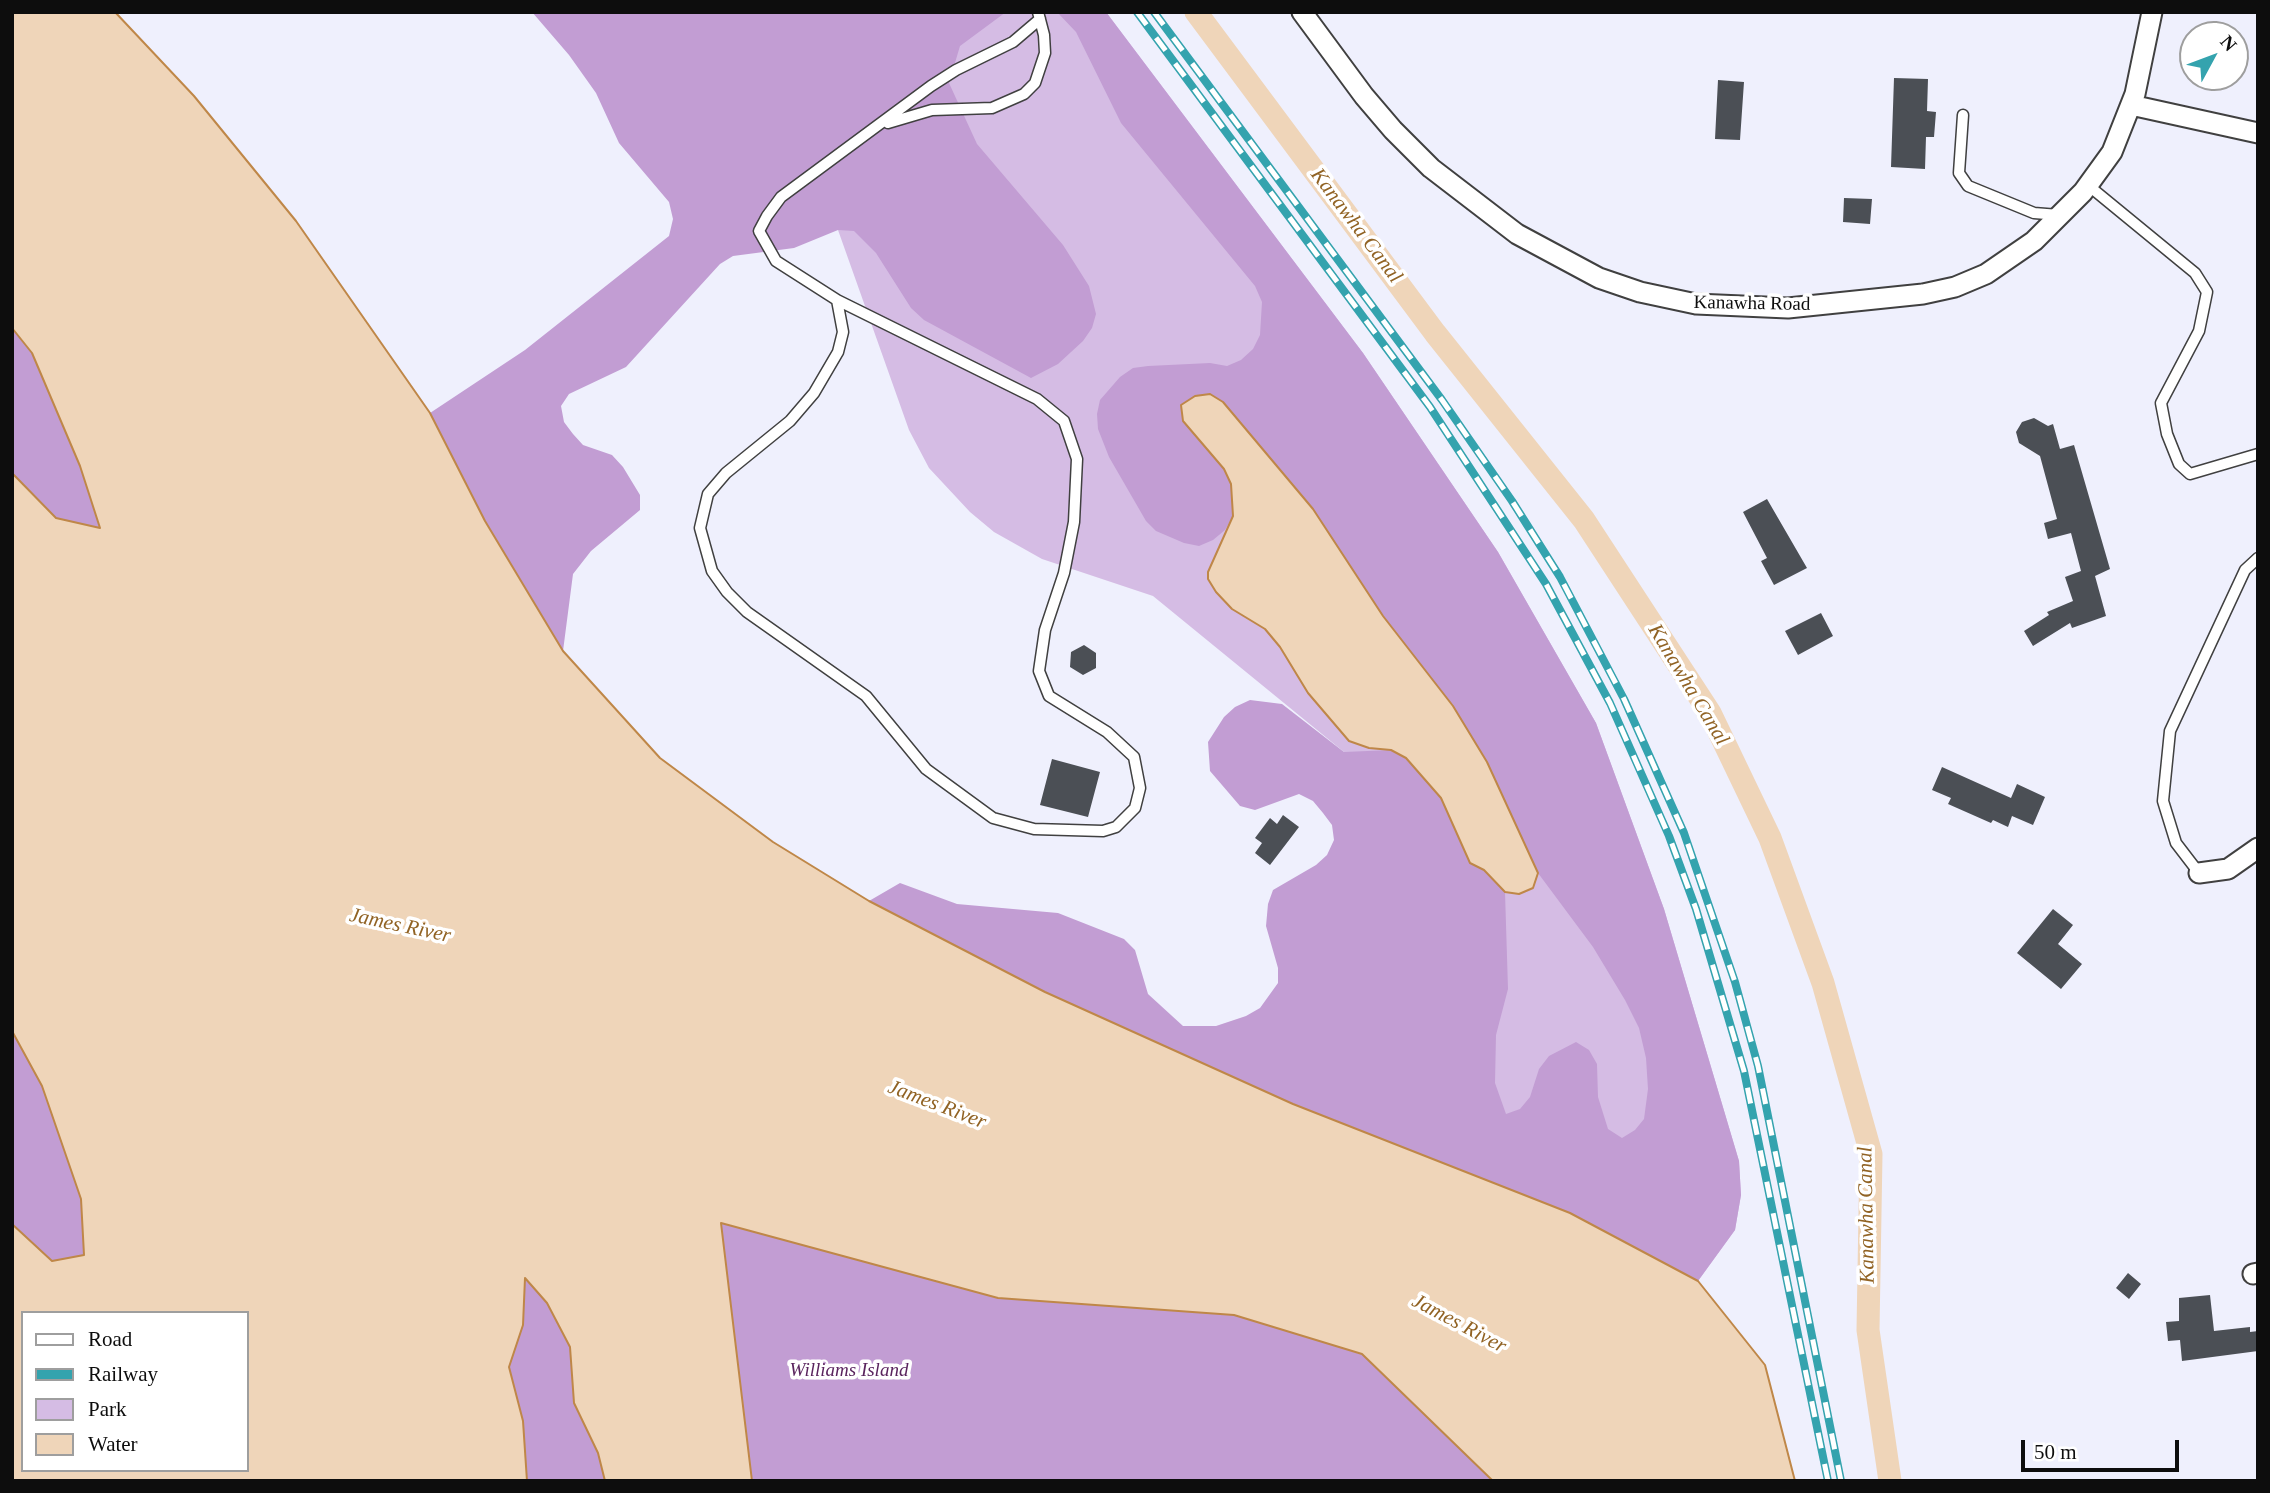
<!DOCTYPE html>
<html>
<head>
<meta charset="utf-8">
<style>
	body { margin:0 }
	#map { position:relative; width:2270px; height:1493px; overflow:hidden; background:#eff0fd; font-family:Georgia,serif }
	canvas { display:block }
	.frame { position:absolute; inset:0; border:14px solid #0d0d0d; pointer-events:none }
	.legend { position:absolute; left:21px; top:1311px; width:228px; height:161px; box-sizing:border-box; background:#fff; border:2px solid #9e9e9e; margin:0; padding:9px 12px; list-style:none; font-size:21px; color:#0d0d0d }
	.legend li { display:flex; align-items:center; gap:14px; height:35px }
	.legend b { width:35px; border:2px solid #9e9e9e }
	.north { position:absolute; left:2179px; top:21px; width:70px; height:70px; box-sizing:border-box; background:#fff; border:2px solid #9e9e9e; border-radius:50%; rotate:49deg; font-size:19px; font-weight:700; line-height:28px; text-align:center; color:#0d0d0d }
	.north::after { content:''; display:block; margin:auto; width:24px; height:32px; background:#34a3ae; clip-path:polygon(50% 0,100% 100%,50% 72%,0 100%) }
	.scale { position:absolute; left:2021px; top:1440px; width:158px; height:32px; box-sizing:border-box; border:4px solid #0d0d0d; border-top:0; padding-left:9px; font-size:21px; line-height:24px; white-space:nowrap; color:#0d0d0d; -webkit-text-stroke:5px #fff; paint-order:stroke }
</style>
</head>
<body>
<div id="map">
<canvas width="2270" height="1493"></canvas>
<div class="frame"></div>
<ul class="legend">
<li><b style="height:9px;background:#fff"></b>Road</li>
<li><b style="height:9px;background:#34a3ae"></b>Railway</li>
<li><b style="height:19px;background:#d5bce4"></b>Park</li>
<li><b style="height:19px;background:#efd5b9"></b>Water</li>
</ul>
<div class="north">N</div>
<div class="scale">50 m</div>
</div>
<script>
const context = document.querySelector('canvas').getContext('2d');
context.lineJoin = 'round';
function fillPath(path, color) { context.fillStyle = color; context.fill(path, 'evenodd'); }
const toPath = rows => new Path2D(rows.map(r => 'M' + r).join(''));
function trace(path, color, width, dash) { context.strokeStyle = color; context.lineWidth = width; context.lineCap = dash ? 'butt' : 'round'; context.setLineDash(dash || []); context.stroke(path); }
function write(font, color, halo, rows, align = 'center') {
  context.font = font + ' Georgia,serif'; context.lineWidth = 7; context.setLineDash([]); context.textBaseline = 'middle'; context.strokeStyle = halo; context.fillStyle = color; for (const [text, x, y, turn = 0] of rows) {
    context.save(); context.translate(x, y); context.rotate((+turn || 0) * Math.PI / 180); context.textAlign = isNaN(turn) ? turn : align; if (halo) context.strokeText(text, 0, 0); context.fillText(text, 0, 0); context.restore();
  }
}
const green = toPath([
	[646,12,1106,12,1363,353,1498,552,1596,723,1664,909,1739,1161,1741,1195,1735,1230,1698,1281,1570,1213,1342,906,1344,752,1153,596,1042,559,994,532,970,512,929,468,909,430,838,230]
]);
const forest = toPath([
	[532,12,1006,12,960,46,949,83,977,144,1063,245,1089,286,1096,314,1092,328,1083,341,1058,364,1031,378,924,320,911,308,876,253,854,231,838,230,794,248,733,256,720,264,626,367,569,394,561,406,564,422,573,434,583,445,612,455,623,467,640,495,640,510,591,551,573,574,563,651,485,521,430,413,525,350,669,236,673,219,669,202,619,143,596,93,569,55],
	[1057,12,1106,12,1363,353,1498,552,1596,723,1664,909,1739,1161,1741,1195,1735,1230,1698,1281,1570,1213,1293,1104,1045,992,869,901,900,883,957,904,1058,913,1124,939,1135,950,1148,994,1183,1026,1216,1026,1246,1016,1260,1008,1278,983,1278,968,1266,926,1268,904,1273,890,1316,865,1327,855,1334,840,1332,825,1323,813,1313,801,1299,794,1255,810,1240,806,1210,771,1208,742,1224,717,1235,707,1250,700,1282,704,1344,752,1391,750,1406,758,1441,798,1470,863,1484,870,1505,892,1508,989,1496,1035,1495,1083,1506,1114,1520,1109,1530,1097,1539,1069,1549,1056,1576,1042,1589,1050,1597,1064,1598,1097,1608,1129,1622,1138,1635,1130,1644,1119,1648,1089,1646,1058,1639,1028,1625,1000,1593,947,1538,873,1487,762,1453,706,1383,616,1313,509,1223,402,1183,421,1224,469,1231,484,1233,516,1225,530,1213,540,1199,546,1184,543,1156,531,1146,521,1109,457,1098,429,1097,414,1100,400,1120,377,1133,368,1148,366,1210,363,1227,366,1241,360,1253,349,1260,335,1262,302,1255,286,1121,123,1076,32],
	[12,328,32,353,80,466,100,529,56,518,12,473],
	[12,1031,42,1086,81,1199,84,1256,52,1261,12,1224],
	[720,1223,998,1298,1234,1315,1362,1354,1493,1481,752,1481],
	[524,1277,547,1303,570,1347,574,1403,598,1453,605,1481,527,1481,523,1421,509,1367,523,1325]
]);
const water = toPath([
	[12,12,115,12,194,96,296,221,430,413,485,521,563,651,660,758,773,842,869,901,1045,992,1293,1104,1570,1213,1698,1281,1765,1365,1795,1481,1493,1481,1362,1354,1234,1315,998,1298,721,1223,752,1481,605,1481,598,1453,574,1403,570,1347,547,1303,525,1278,523,1325,509,1367,523,1421,527,1481,12,1481,12,1224,52,1261,84,1255,81,1199,42,1086,12,1031,12,473,56,518,100,528,80,466,32,353,12,328,12,12],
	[23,1313,247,1313,247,1470,23,1470,23,1313],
	[1210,394,1223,402,1313,509,1383,616,1453,706,1487,762,1538,873,1533,888,1519,894,1505,892,1484,870,1470,863,1441,798,1406,758,1391,750,1369,748,1349,741,1308,693,1280,647,1265,629,1232,609,1216,592,1208,579,1208,572,1233,516,1231,484,1224,469,1183,421,1181,405,1195,396,1210,394]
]);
const canal = toPath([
	[1196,12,1435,333,1584,520,1710,713,1770,838,1823,983,1871,1154,1868,1330,1890,1481]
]);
const building = toPath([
	[1894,78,1928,79,1927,111,1936,112,1934,137,1926,137,1925,169,1891,167],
	[1718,80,1744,82,1740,140,1715,139],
	[1844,198,1872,199,1870,224,1843,222],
	[2034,418,2048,426,2053,424,2060,449,2074,445,2110,569,2095,576,2106,616,2072,628,2070,623,2033,646,2024,631,2049,615,2047,612,2073,601,2065,577,2081,571,2071,533,2048,539,2044,523,2057,519,2040,456,2019,443,2016,432,2022,422],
	[1767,499,1807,568,1774,585,1761,561,1767,558,1743,512],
	[1821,613,1833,636,1798,655,1785,631],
	[1084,645,1096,653,1096,668,1083,675,1070,667,1071,652],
	[1052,759,1100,772,1088,817,1040,805],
	[1942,767,2011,798,2017,784,2045,797,2033,825,2012,816,2008,827,1993,820,1991,823,1948,804,1951,798,1932,790],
	[1283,815,1299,827,1270,865,1255,853,1262,843,1255,838,1270,818,1277,824],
	[2053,909,2073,925,2058,944,2082,964,2061,989,2017,953],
	[2128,1273,2141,1284,2129,1299,2116,1288],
	[2210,1295,2214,1331,2250,1327,2250,1332,2258,1331,2258,1351,2182,1361,2180,1340,2168,1341,2166,1322,2179,1321,2179,1298]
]);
const service = toPath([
	[1963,115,1959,173,1968,186,2034,213,2059,215],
	[888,123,932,110,992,108,1024,94,1035,83,1045,53,1044,35,1038,12],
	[2089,186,2195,273,2207,292,2199,331,2161,403,2167,434,2179,464,2190,474,2258,454],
	[837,300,1037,399,1064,421,1077,459,1074,522,1064,573,1045,630,1039,671,1049,696,1107,732,1134,757,1140,788,1135,808,1116,827,1103,831,1034,829,993,818,926,769,866,696,747,612,727,592,712,571,700,528,708,494,726,473,790,421,814,393,838,352,843,332,837,300],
	[837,300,776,261,759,231,767,216,781,197,931,86,956,70,1013,42,1040,19],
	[2199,873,2176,843,2163,801,2170,731,2245,570,2258,558]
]);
const minor = toPath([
	[1302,12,1364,96,1393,130,1431,168,1517,234,1599,278,1640,292,1696,304,1788,308,1923,294,1955,287,1986,274,2034,241,2083,192,2112,152,2135,94,2152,12],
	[2131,105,2258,133],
	[2199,873,2228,869,2258,848],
	[2253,1274,2258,1273]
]);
const rail = toPath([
	[1137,12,1430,407,1546,584,1610,703,1669,836,1696,909,1744,1071,1828,1481],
	[1154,12,1442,400,1512,501,1560,577,1624,699,1684,833,1735,982,1758,1066,1841,1481]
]);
const streetNames = [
	["Kanawha Road",1752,304,1]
];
const parkNames = [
	["Williams Island",849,1371]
];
const waterNames = [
	["Kanawha Canal",1356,226,53],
	["Kanawha Canal",1688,685,59],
	["James River",400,926,12],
	["James River",937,1105,21],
	["Kanawha Canal",1867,1215,-91],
	["James River",1459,1324,28]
];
fillPath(green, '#d5bce4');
fillPath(forest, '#c29dd3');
fillPath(water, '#efd5b9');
trace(water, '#bf8748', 2);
trace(canal, '#efd5b9', 23);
fillPath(building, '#4b4f55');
trace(service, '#404040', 13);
trace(minor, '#404040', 23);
trace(service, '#fff', 10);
trace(minor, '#fff', 19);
trace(rail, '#34a3ae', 8);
trace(rail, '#fff', 5, [16]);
write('19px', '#0d0d0d', '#fff', streetNames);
write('italic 19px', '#5a245e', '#fff', parkNames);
write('italic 21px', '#916324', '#fff', waterNames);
</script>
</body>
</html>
